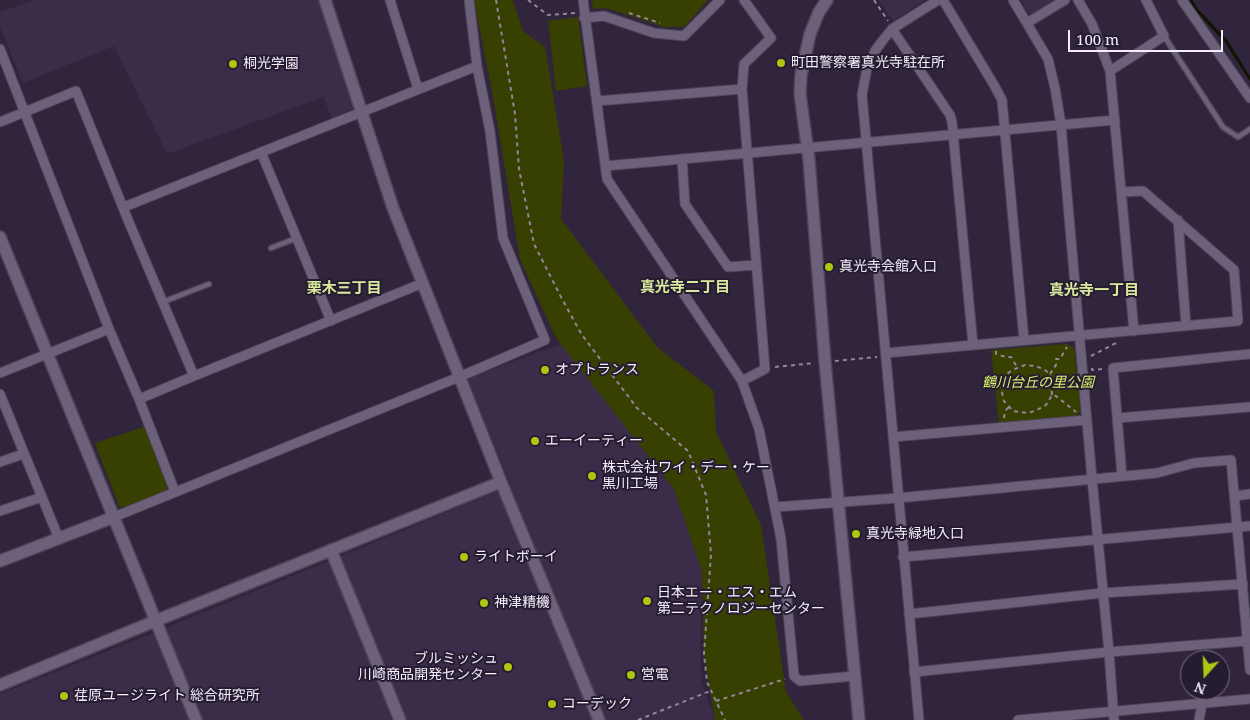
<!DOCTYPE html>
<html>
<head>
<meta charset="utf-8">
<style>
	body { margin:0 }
	#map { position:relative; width:1250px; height:720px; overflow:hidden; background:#30253c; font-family:"Noto Serif",serif }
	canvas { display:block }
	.north { position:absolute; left:1180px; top:650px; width:50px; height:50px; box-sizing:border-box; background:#261c31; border:1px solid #787082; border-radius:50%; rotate:200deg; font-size:14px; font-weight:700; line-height:20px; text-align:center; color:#f4edfc }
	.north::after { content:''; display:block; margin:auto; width:18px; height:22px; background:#adc60f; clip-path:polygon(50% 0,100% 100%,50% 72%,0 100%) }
	.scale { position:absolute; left:1068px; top:30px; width:155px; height:22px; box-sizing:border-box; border:2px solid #f4edfc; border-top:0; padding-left:6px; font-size:15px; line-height:18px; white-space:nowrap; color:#f4edfc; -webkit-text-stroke:4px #261c31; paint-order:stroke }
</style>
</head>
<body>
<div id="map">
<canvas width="1250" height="720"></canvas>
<div class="north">N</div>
<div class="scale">100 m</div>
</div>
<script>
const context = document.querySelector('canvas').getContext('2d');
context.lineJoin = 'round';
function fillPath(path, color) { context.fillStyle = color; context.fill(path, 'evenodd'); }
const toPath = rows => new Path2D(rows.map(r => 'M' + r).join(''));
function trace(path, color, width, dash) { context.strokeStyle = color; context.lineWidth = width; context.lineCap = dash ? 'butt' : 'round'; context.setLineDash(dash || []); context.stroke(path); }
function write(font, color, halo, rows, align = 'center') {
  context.font = font + ' "Noto Serif","Noto Sans JP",serif'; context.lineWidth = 4; context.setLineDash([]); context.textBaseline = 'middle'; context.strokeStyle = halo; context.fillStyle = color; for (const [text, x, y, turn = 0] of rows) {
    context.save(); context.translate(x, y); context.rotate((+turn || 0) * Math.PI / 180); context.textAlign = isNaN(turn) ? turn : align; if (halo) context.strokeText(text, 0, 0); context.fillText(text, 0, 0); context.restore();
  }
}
const built = toPath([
	[34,0,322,0,355,106,353,109,332,118,323,97,167,154,114,46,23,83,0,27,0,12],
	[879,0,925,0,893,21],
	[1021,0,1056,0,1033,14,1029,13],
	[562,344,674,489,702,572,700,659,702,683,715,720,0,720,0,694,146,636,511,486,468,380,470,377]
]);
const green = toPath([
	[474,0,513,0,523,31,545,47,564,161,561,219,657,347,714,391,716,432,761,525,786,692,804,720,715,720,704,654,702,572,674,489,556,338,520,259,493,96],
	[592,0,708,0,684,27,664,27,606,8,593,9],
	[578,17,587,86,556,91,548,21],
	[1067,344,1074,348,1081,411,1074,417,999,424,991,350],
	[144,427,167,486,166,491,126,508,119,506,95,443]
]);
const stream = toPath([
	[1191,0,1196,9,1226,41,1250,79]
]);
const path = toPath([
	[496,0,515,114,519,169,534,244,561,297,582,335,637,408,688,451,706,495,711,554,704,654,707,682,725,720],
	[528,0,548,15,576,13],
	[874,0,888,21],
	[629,13,660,23],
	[996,351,996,354,1006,357,1011,357,1017,367],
	[1091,356,1118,342],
	[835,361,877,357],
	[775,367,815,363],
	[1092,368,1092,370,1103,369],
	[1050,374,1056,365,1056,359,1060,359,1067,347],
	[1052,395,1050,374,1045,370,1036,366,1025,365,1012,370,1006,375,1001,388,1004,401,1013,411,1028,413,1037,410,1046,405,1052,395,1056,396,1076,412],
	[1004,418,1005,411,1009,407],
	[716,701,785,679],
	[638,720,710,691]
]);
const lane = toPath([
	[1164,36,1223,127,1238,137,1250,129],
	[271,248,297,238],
	[163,302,209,284]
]);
const street = toPath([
	[390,0,418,89],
	[583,0,607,179,742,381,759,429,781,539,794,676,800,681,855,676],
	[943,0,994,85,1002,100,1024,340],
	[1013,0,1048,59,1055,88,1061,125,1092,479,1109,652,1114,720],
	[1078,0,1092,24,1110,71,1134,331],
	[1182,0,1250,98],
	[584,18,604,16,654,33,684,36,720,0],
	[1027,23,1065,0],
	[892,29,950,115,952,122,973,345],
	[0,49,109,329,139,399,175,492],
	[1110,71,1164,36,1146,0],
	[597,101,742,89],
	[0,122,76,91,128,220,194,376],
	[261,152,331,321],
	[682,159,685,204,728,267,756,265],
	[605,166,1115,120],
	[124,207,477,66],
	[1178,220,1186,326],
	[886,353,1238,321,1234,270,1143,191,1122,192],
	[0,373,109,329],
	[742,381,765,369,742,89,744,64,771,38,744,0],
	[0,394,59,539],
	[139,399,194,376,423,283],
	[1118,418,1250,407],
	[893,437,1086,420],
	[0,462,23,454],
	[1122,476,1113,368,1250,354],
	[1235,496,1250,494],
	[775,507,898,498,1157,473,1194,463,1231,460,1250,670],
	[0,511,42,497],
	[114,517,459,377,545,340,503,238,490,131,477,66,469,0],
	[903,557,1250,526],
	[909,614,1103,593,1243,584],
	[914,672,1109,652,1247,641],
	[919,720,862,95,867,68,875,51,883,40,892,29,938,0],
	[1018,720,1250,699],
	[1199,720,1202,704]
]);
const secondary = toPath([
	[325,0,393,208,501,482,599,720],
	[827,0,819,12,810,34,801,75,800,94,809,160,825,362,859,720],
	[0,237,196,720],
	[331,550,400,720],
	[0,561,114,517],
	[0,685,155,621,501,482]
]);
const markers = [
	[781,63,5,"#adc60f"],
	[233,64,5,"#adc60f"],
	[829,267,5,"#adc60f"],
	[545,370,5,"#adc60f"],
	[535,441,5,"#adc60f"],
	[592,476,5,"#adc60f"],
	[856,534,5,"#adc60f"],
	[464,557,5,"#adc60f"],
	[647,601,5,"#adc60f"],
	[484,603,5,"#adc60f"],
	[508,667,5,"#adc60f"],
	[631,675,5,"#adc60f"],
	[64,696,5,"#adc60f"],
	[552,704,5,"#adc60f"]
];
const poiNames = [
	["町田警察署真光寺駐在所",791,63],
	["桐光学園",243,64],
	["真光寺会館入口",839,267],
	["オプトランス",555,370],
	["エーイーティー",545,441],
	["株式会社ワイ・デー・ケー",602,468],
	["黒川工場",602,484],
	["真光寺緑地入口",866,534],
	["ライトボーイ",474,557],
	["日本エー・エス・エム",657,593],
	["第二テクノロジーセンター",657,609],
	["神津精機",494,603],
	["ブルミッシュ",498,659,"right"],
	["川崎商品開発センター",498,675,"right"],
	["営電",641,675],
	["荏原ユージライト 総合研究所",74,696],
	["コーデック",562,704]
];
const parkNames = [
	["鶴川台丘の里公園",1038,383]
];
const neighbourhoodNames = [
	["真光寺二丁目",685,288],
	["栗木三丁目",344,289],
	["真光寺一丁目",1094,291]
];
fillPath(built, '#3b2d49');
fillPath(green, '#374000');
trace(stream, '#0f1300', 3);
trace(lane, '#4d4456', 7);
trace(street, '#4d4456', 11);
trace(secondary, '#4d4456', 14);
trace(path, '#90879a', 2, [4, 4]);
trace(lane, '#6c607a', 4.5);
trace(street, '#6c607a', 9);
trace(secondary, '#6c607a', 11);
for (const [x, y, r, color] of markers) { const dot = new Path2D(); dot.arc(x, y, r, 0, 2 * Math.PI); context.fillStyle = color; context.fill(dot); trace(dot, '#261c31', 2); }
write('14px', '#f4edfc', '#261c31', poiNames, 'left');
write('italic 14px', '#d7ef6c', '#261c31', parkNames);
write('bold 15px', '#d8e99d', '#261c31', neighbourhoodNames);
</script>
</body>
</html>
